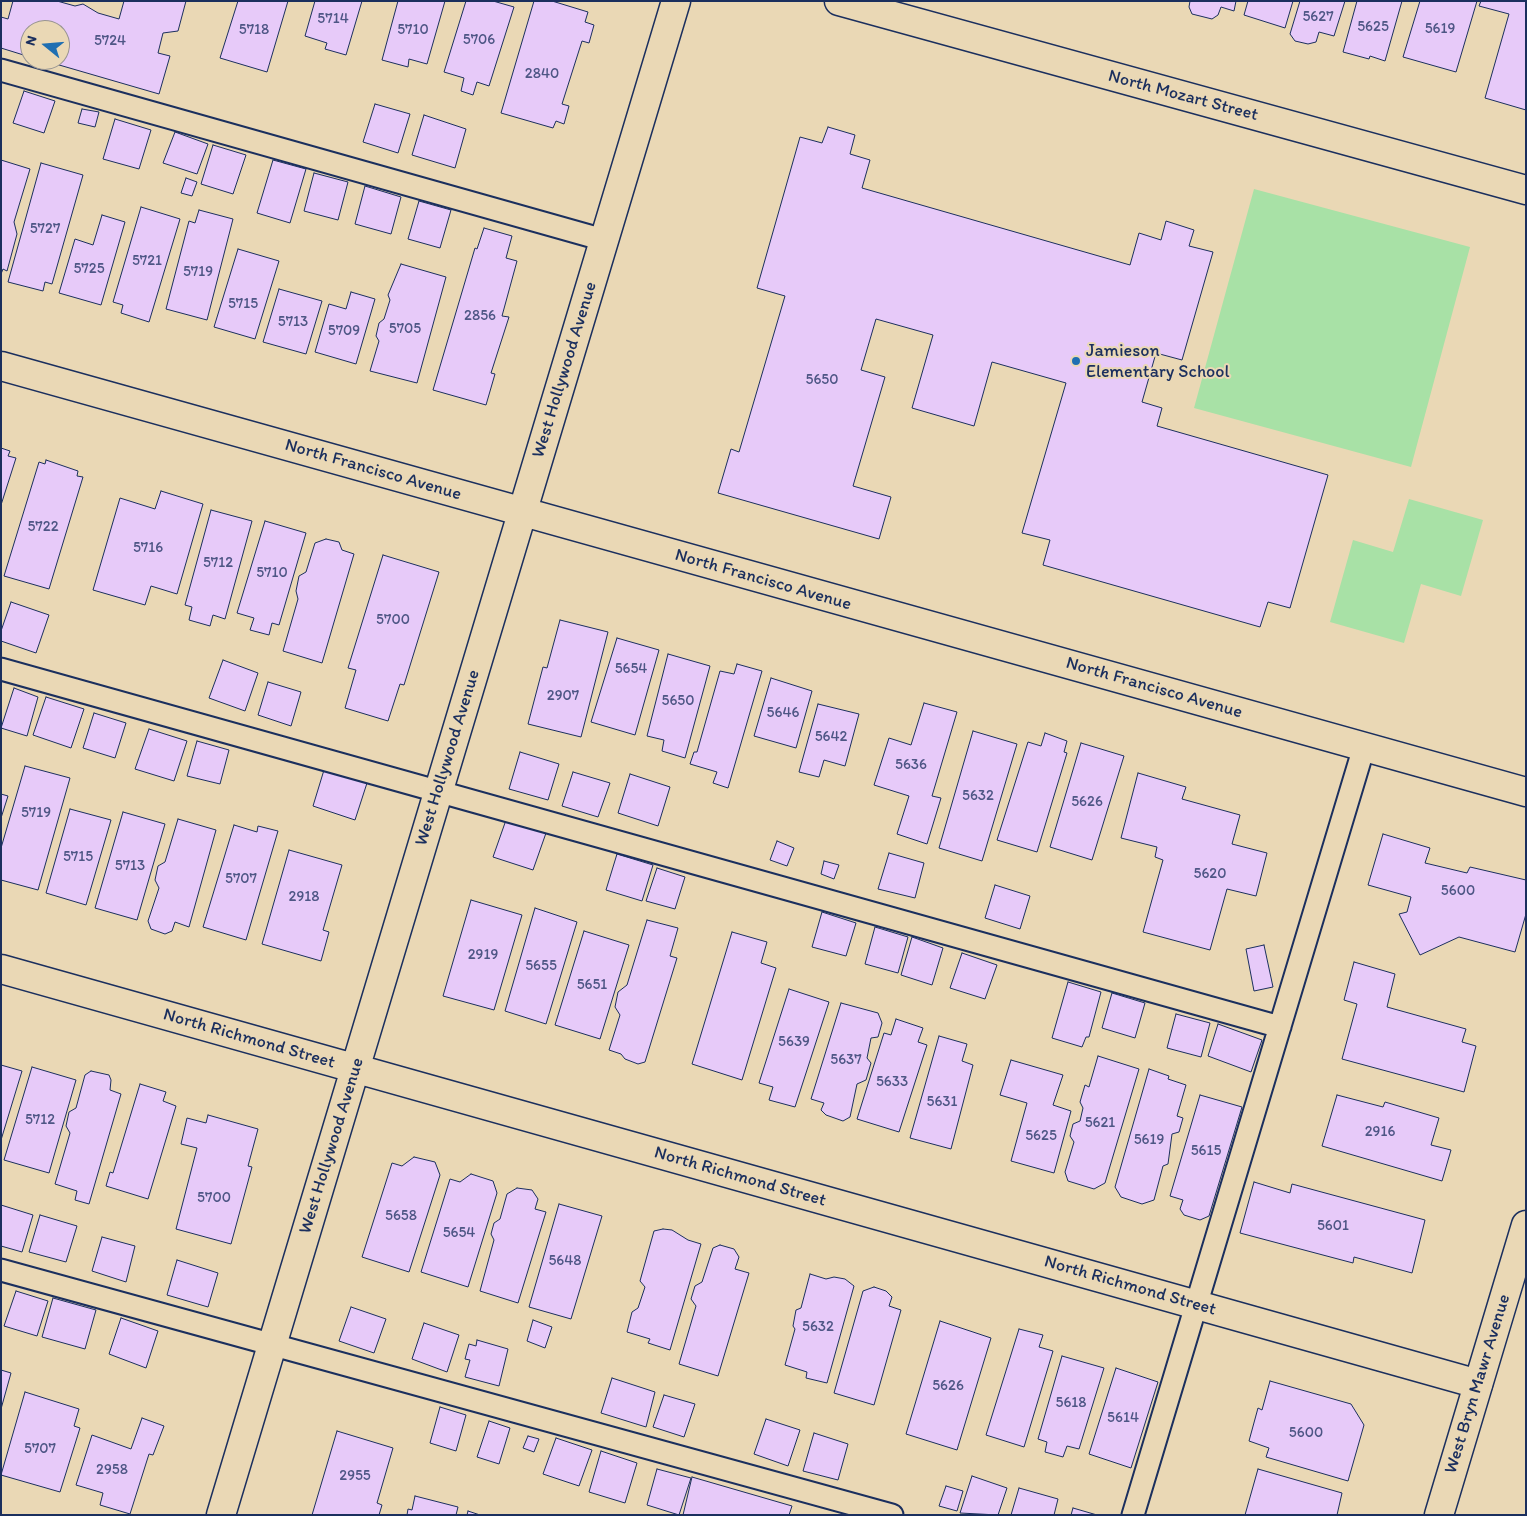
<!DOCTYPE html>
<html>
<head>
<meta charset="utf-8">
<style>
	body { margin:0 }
	#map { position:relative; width:1527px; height:1516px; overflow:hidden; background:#ead8b5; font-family:Itim,sans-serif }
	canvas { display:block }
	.frame { position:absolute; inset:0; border:2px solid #1b2f5e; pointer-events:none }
	.north { position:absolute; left:20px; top:20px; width:50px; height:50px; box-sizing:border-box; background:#ead8b5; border:1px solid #979492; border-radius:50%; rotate:287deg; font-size:14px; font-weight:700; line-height:20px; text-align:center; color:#1b2f5e }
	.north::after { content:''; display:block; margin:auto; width:18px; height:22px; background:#1f6fb2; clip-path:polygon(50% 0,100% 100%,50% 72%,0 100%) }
</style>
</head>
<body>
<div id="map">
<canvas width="1527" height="1516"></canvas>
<div class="frame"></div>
<div class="north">N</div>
</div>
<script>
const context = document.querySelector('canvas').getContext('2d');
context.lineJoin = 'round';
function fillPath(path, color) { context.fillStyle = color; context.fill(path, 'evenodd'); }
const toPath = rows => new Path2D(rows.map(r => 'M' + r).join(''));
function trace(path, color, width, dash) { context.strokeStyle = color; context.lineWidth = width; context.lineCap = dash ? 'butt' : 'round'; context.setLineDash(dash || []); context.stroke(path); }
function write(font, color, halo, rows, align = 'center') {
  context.font = font + ' Itim,sans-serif'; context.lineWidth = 4; context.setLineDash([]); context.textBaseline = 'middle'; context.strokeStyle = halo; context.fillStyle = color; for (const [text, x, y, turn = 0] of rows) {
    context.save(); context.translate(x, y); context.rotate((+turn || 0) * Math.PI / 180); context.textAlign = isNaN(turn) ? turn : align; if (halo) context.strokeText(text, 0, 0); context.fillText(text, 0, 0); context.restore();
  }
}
const green = toPath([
	[1254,189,1470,247,1411,467,1194,408],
	[1409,499,1483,520,1461,596,1421,584,1404,643,1330,622,1353,540,1393,552]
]);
const building = toPath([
	[13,1,57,1,75,6,83,4,98,13,119,19,124,1,186,1,178,31,163,33,158,53,170,56,159,94,42,60,60,60,60,30,30,30,30,57,1,48,1,17,8,19,13,1],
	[238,1,288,1,267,72,220,58,238,1],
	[315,1,362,1,346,55,325,49,327,43,305,36,315,1],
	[398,1,445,1,427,64,409,59,408,67,382,60,398,1],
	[466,1,493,1,514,7,489,86,477,82,473,95,461,91,464,78,444,72,466,1],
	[534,1,552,1,588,12,585,22,594,25,589,43,582,41,562,104,569,106,564,124,556,121,553,128,501,113,534,1],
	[1190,1,1236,1,1234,11,1221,7,1218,15,1212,19,1192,14,1189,7,1190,1],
	[1248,1,1293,1,1285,28,1244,15,1248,1],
	[1300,1,1345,1,1334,36,1319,32,1316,42,1308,44,1295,41,1290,34,1300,1],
	[1357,1,1402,1,1385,61,1370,56,1369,59,1343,52,1357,1],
	[1420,1,1477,1,1456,72,1403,57,1420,1],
	[1481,1,1526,1,1526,110,1485,98,1509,14,1479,6,1481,1],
	[24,91,55,101,44,133,13,123,24,91],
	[375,104,410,114,398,153,363,142,375,104],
	[82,109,99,112,95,127,78,123,82,109],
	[424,115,466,129,455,168,412,155,424,115],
	[115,119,151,130,139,169,103,159,115,119],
	[828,127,855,135,850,154,870,160,862,188,1130,265,1139,233,1161,240,1166,221,1194,230,1189,246,1213,252,1182,360,1156,353,1142,402,1162,408,1157,426,1328,475,1290,608,1268,602,1260,627,1043,565,1050,540,1022,533,1066,383,992,362,974,426,912,408,933,335,876,319,861,370,885,377,853,486,891,497,879,539,718,493,731,449,739,452,785,296,757,288,800,137,822,143,828,127],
	[175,132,208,144,197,174,163,163,175,132],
	[213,145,246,155,233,194,201,184,213,145],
	[1,160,30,169,14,222,17,234,7,271,3,269,1,274,1,160],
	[273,160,306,169,290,223,257,213,273,160],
	[41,163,83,175,52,284,45,282,43,291,8,282,41,163],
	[314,173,348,182,338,220,304,211,314,173],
	[186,178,197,182,192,196,181,193,186,178],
	[365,186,401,197,391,234,355,224,365,186],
	[419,201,451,210,440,248,408,239,419,201],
	[141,207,180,219,149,322,121,313,123,305,113,302,141,207],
	[199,210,233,219,207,320,166,309,189,221,195,223,199,210],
	[102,215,125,222,101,305,59,293,75,239,93,245,102,215],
	[484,228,512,236,506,258,517,261,502,316,509,317,491,373,495,374,486,405,433,390,475,248,477,249,484,228],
	[238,249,279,261,255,339,214,327,238,249],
	[401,264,446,277,417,383,370,371,379,341,376,336,379,323,384,319,390,300,388,295,401,264],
	[279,289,322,301,306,354,263,342,279,289],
	[351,292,375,299,356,364,315,352,329,304,346,309,351,292],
	[1,448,10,451,8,456,16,458,1,505,1,448],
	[46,460,78,471,77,476,83,477,49,589,4,576,39,462,45,464,46,460],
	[161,491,203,504,177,594,151,586,145,605,93,590,120,498,155,509,161,491],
	[211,510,252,521,225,619,213,615,210,626,189,620,192,607,185,605,211,510],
	[265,521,306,533,279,625,272,623,269,635,250,630,254,618,237,613,265,521],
	[326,539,339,542,342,550,354,554,322,663,283,651,298,599,296,591,299,576,306,572,315,543,326,539],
	[383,555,439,572,404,685,400,684,388,721,345,708,356,670,348,668,383,555],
	[11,602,49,615,36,653,1,641,1,631,11,602],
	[560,620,608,632,581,737,528,724,543,667,547,668,560,620],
	[617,638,659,650,635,735,591,722,617,638],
	[668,654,710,666,685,758,662,751,664,740,647,736,668,654],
	[223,660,258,673,245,711,209,698,223,660],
	[737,664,762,671,728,788,713,783,717,772,690,764,694,752,697,752,720,671,734,674,737,664],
	[771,678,812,691,796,748,754,736,771,678],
	[268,682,301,692,291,726,258,715,268,682],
	[14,688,38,697,27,736,1,728,14,688],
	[46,697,84,709,71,748,33,735,46,697],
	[924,703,957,712,932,796,941,798,927,844,897,834,909,796,874,785,889,738,911,745,924,703],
	[818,704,859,714,845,766,824,760,819,777,799,772,818,704],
	[94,713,126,723,115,758,83,748,94,713],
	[149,729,187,741,174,781,135,769,149,729],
	[973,731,1017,744,982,861,939,848,973,731],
	[1045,733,1067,741,1064,752,1067,753,1037,852,997,840,1028,742,1041,746,1045,733],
	[197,741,229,750,220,784,187,776,197,741],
	[1081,743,1124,756,1092,860,1050,847,1081,743],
	[520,752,559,764,548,800,509,789,520,752],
	[25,766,70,778,38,890,1,880,1,848,25,766],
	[324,770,367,783,355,820,313,806,324,770],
	[573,772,610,783,598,817,562,806,573,772],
	[1138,773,1186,787,1182,799,1240,815,1232,844,1267,853,1256,896,1227,889,1210,950,1143,932,1163,860,1155,857,1157,847,1121,838,1138,773],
	[630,774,670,787,658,826,618,813,630,774],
	[1,794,8,796,1,818,1,794],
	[70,809,111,820,86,905,46,893,70,809],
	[123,812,165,824,137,920,95,908,123,812],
	[178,819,216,830,189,927,175,922,172,931,165,934,151,929,148,921,159,888,155,880,158,866,165,862,178,819],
	[506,820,546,833,533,870,493,857,506,820],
	[234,825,257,832,258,826,278,831,246,940,203,927,234,825],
	[1383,834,1430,848,1425,863,1467,873,1470,867,1526,880,1526,914,1515,952,1459,937,1420,955,1399,914,1407,912,1411,897,1368,885,1383,834],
	[777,841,794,848,787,866,770,860,777,841],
	[289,850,342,865,323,930,329,932,321,961,262,944,289,850],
	[889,853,924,863,915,898,878,889,889,853],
	[617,854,653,865,642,901,606,890,617,854],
	[824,861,839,865,834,879,821,874,824,861],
	[657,868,685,877,675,909,646,901,657,868],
	[995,885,1030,896,1020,929,985,918,995,885],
	[471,900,522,915,494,1010,443,996,471,900],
	[535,908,577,922,546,1024,505,1011,535,908],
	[822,912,856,923,846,956,812,947,822,912],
	[647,920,678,928,670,956,677,958,645,1062,638,1064,625,1059,621,1054,609,1050,620,1015,615,1007,618,992,627,985,647,920],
	[875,927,908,937,898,973,865,964,875,927],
	[584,931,629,945,600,1039,555,1025,584,931],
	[732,932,767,942,761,963,776,968,742,1080,692,1064,732,932],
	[912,937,943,948,932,985,901,975,912,937],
	[1264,945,1273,987,1254,991,1246,949,1264,945],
	[962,953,997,965,985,999,950,988,962,953],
	[1354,962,1395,974,1387,1007,1466,1029,1462,1042,1476,1046,1464,1092,1342,1059,1357,1004,1344,1000,1354,962],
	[1068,982,1101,992,1089,1037,1086,1037,1082,1047,1052,1038,1068,982],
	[789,989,829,1002,795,1107,769,1100,773,1087,759,1083,789,989],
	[1112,993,1145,1003,1135,1038,1102,1028,1112,993],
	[841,1003,878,1013,882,1023,878,1037,871,1038,867,1058,871,1063,866,1080,857,1084,850,1117,843,1121,826,1115,821,1110,824,1103,811,1099,841,1003],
	[1176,1014,1210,1023,1201,1057,1167,1048,1176,1014],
	[896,1019,923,1028,918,1042,927,1045,899,1132,857,1119,884,1033,891,1035,896,1019],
	[1218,1024,1262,1040,1251,1072,1208,1056,1218,1024],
	[939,1036,967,1044,962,1061,973,1065,951,1149,910,1138,939,1036],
	[1098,1056,1139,1069,1105,1183,1094,1189,1068,1181,1065,1172,1074,1142,1070,1136,1073,1124,1080,1121,1083,1108,1080,1102,1085,1085,1089,1087,1098,1056],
	[1011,1060,1063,1075,1053,1105,1071,1111,1054,1173,1011,1161,1027,1103,1000,1095,1011,1060],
	[1,1065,22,1071,1,1140,1,1065],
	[32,1067,76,1080,49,1173,4,1160,32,1067],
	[1149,1069,1169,1076,1168,1079,1186,1085,1177,1116,1183,1118,1179,1132,1172,1134,1168,1164,1163,1166,1154,1200,1142,1204,1121,1197,1115,1187,1149,1069],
	[91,1071,109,1075,111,1080,110,1090,121,1094,89,1204,75,1200,77,1191,55,1184,70,1133,66,1126,69,1112,76,1108,85,1075,91,1071],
	[140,1084,166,1092,163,1101,176,1106,148,1199,106,1186,110,1172,113,1173,140,1084],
	[1200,1095,1242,1107,1209,1216,1200,1220,1184,1215,1180,1209,1183,1200,1170,1196,1200,1095],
	[1337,1095,1383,1107,1385,1102,1439,1118,1431,1145,1451,1150,1442,1181,1322,1146,1337,1095],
	[208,1115,258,1129,248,1166,252,1167,231,1244,176,1229,197,1148,181,1144,187,1118,206,1123,208,1115],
	[414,1157,435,1162,440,1175,409,1272,362,1257,392,1163,402,1166,414,1157],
	[471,1174,493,1181,497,1193,468,1287,421,1272,450,1179,460,1182,471,1174],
	[1254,1182,1290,1193,1292,1184,1425,1220,1412,1273,1354,1257,1353,1263,1240,1233,1254,1182],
	[517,1188,532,1190,538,1199,535,1209,546,1212,518,1303,480,1291,494,1240,491,1234,494,1223,500,1219,507,1194,517,1188],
	[559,1204,602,1216,571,1319,529,1307,559,1204],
	[1,1205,33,1215,22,1252,1,1246,1,1205],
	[40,1215,77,1226,66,1262,29,1252,40,1215],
	[663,1229,672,1230,688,1240,701,1244,670,1350,648,1343,650,1339,627,1332,632,1312,638,1308,645,1287,640,1281,654,1231,663,1229],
	[102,1237,135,1246,126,1282,92,1271,102,1237],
	[720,1245,734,1249,739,1257,735,1269,749,1273,718,1376,679,1364,696,1306,691,1299,695,1286,702,1282,713,1248,720,1245],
	[177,1260,218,1273,208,1307,167,1295,177,1260],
	[810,1274,826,1279,834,1277,845,1279,854,1286,827,1383,806,1378,807,1372,785,1365,795,1329,793,1326,796,1310,801,1308,810,1274],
	[874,1287,886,1291,892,1297,889,1306,901,1310,874,1405,834,1393,863,1291,874,1287],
	[16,1291,48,1301,37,1336,4,1326,16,1291],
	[53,1298,96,1310,85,1349,42,1337,53,1298],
	[351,1307,386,1319,374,1353,339,1341,351,1307],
	[121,1318,158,1331,146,1368,109,1354,121,1318],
	[533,1320,552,1327,545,1348,527,1341,533,1320],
	[940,1321,991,1338,957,1450,906,1434,940,1321],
	[424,1323,459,1335,447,1372,412,1359,424,1323],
	[1019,1329,1043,1335,1039,1347,1053,1351,1024,1447,986,1435,1019,1329],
	[477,1340,508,1349,499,1386,465,1377,470,1360,465,1359,469,1344,476,1346,477,1340],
	[1062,1356,1104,1368,1079,1449,1067,1446,1063,1457,1045,1452,1047,1442,1038,1439,1062,1356],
	[1116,1368,1158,1382,1131,1468,1089,1454,1116,1368],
	[1,1370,11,1373,1,1409,1,1370],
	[612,1378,655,1392,646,1427,601,1413,612,1378],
	[1270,1381,1351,1404,1364,1425,1348,1481,1266,1457,1269,1448,1249,1441,1258,1408,1262,1410,1270,1381],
	[25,1392,79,1409,74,1426,80,1428,60,1492,1,1475,25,1392],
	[664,1395,695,1404,684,1437,653,1427,664,1395],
	[440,1407,466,1415,456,1451,430,1443,440,1407],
	[142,1418,164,1426,153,1455,149,1454,130,1514,100,1505,103,1493,76,1485,92,1435,131,1449,142,1418],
	[766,1419,800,1430,788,1466,754,1454,766,1419],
	[489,1421,510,1428,499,1464,477,1457,489,1421],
	[337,1431,393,1448,377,1503,382,1505,379,1515,312,1515,337,1431],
	[814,1433,848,1444,838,1480,803,1471,814,1433],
	[528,1436,539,1439,534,1452,523,1448,528,1436],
	[556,1438,592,1450,579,1486,543,1474,556,1438],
	[601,1451,637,1463,625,1503,589,1492,601,1451],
	[657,1469,691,1478,679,1515,647,1505,657,1469],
	[1258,1469,1342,1493,1337,1515,1245,1515,1258,1469],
	[972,1476,1007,1488,998,1515,960,1513,972,1476],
	[692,1477,792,1506,789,1515,683,1515,692,1477],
	[946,1486,963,1491,957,1511,939,1506,946,1486],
	[1019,1488,1058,1499,1054,1515,1011,1515,1019,1488],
	[415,1496,458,1507,456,1515,407,1515,408,1509,412,1510,415,1496],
	[1073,1508,1097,1515,1071,1515,1073,1508],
	[468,1511,480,1515,467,1515,468,1511]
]);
const service = toPath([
	[1,70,604,240],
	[1,669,1280,1027],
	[1,1270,892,1515],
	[1133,1515,1364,747]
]);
const minor = toPath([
	[839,1,1526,190],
	[1,366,1526,792],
	[1,969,1478,1384],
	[221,1515,676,1]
]);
const tertiary = toPath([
	[1439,1515,1526,1225]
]);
const markers = [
	[1076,361,5,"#1f6fb2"]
];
const numberNames = [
	["5627",1318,17],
	["5714",333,19],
	["5625",1373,27],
	["5619",1440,29],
	["5718",254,30],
	["5710",413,30],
	["5706",479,40],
	["5724",110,41],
	["2840",542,74],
	["5727",45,229],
	["5721",147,261],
	["5725",89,269],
	["5719",198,272],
	["5715",243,304],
	["2856",480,316],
	["5713",293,322],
	["5705",405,329],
	["5709",344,331],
	["5650",822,380],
	["5722",43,527],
	["5716",148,548],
	["5712",218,563],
	["5710",272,573],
	["5700",393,620],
	["5654",631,669],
	["2907",563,696],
	["5650",678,701],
	["5646",783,713],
	["5642",831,737],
	["5636",911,765],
	["5632",978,796],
	["5626",1087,802],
	["5719",36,813],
	["5715",78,857],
	["5713",130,866],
	["5620",1210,874],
	["5707",241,879],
	["5600",1458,891],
	["2918",304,897],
	["2919",483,955],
	["5655",541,966],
	["5651",592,985],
	["5639",794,1042],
	["5637",846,1060],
	["5633",892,1082],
	["5631",942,1102],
	["5712",40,1120],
	["5621",1100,1123],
	["2916",1380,1132],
	["5625",1041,1136],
	["5619",1149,1140],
	["5615",1206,1151],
	["5700",214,1198],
	["5658",401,1216],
	["5601",1333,1226],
	["5654",459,1233],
	["5648",565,1261],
	["5632",818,1327],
	["5626",948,1386],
	["5618",1071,1403],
	["5614",1123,1418],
	["5600",1306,1433],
	["5707",40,1449],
	["2958",112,1470],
	["2955",355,1476]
];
const streetNames = [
	["North Mozart Street",1183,96,15],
	["West Hollywood Avenue",565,370,-73],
	["North Francisco Avenue",373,470,16],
	["North Francisco Avenue",763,580,16],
	["North Francisco Avenue",1154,688,16],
	["West Hollywood Avenue",448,758,-73],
	["North Richmond Street",249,1039,16],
	["West Hollywood Avenue",332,1146,-73],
	["North Richmond Street",740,1177,16],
	["North Richmond Street",1130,1286,16],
	["West Bryn Mawr Avenue",1478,1384,-73]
];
const poiNames = [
	["Jamieson",1086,351],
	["Elementary School",1086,372]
];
fillPath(green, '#a8e1a6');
fillPath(building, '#e7caf9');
trace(building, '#1b2f5e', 1);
trace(service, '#1b2f5e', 25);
trace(minor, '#1b2f5e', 31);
trace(tertiary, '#1b2f5e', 31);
trace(service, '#ead8b5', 21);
trace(minor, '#ead8b5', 28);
trace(tertiary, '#ead8b5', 28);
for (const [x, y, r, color] of markers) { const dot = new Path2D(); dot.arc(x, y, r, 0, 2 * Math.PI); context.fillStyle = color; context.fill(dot); trace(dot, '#ead8b5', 2); }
write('15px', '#4e5685', null, numberNames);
write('18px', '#1b2f5e', '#ead8b5', streetNames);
write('18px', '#1b2f5e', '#ead8b5', poiNames, 'left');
</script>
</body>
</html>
